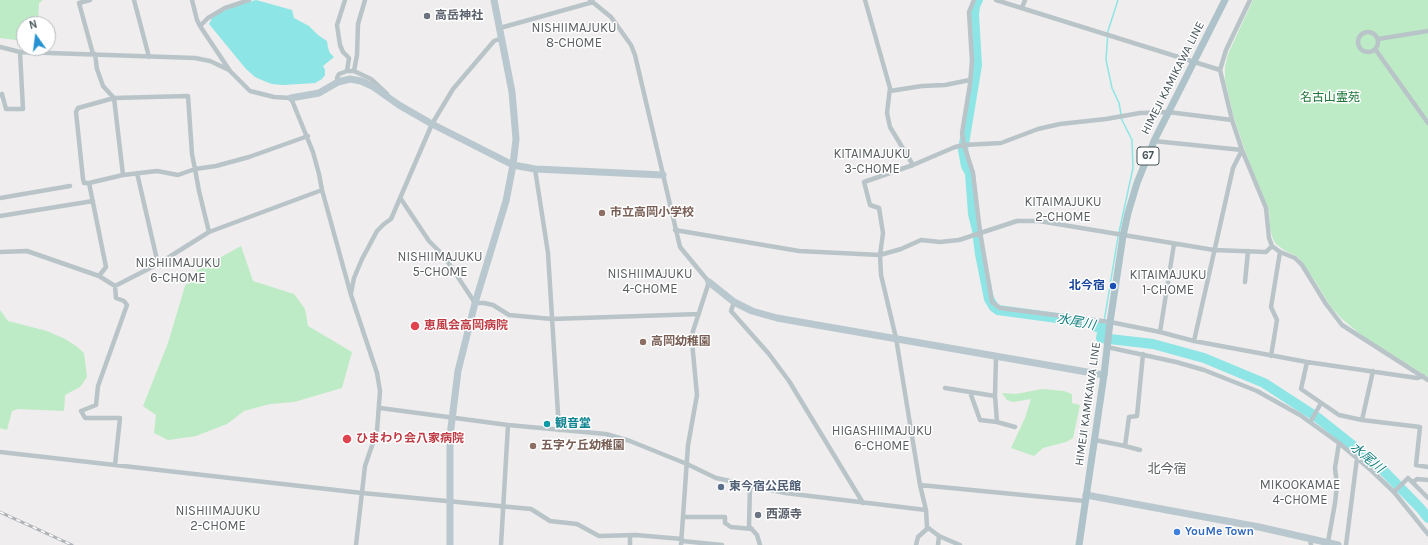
<!DOCTYPE html>
<html>
<head>
<meta charset="utf-8">
<style>
	body { margin:0 }
	#map { position:relative; width:1428px; height:545px; overflow:hidden; background:#efeded; font-family:Karla,sans-serif }
	canvas { display:block }
	.north { position:absolute; left:16px; top:16px; width:40px; height:40px; box-sizing:border-box; background:#fff; border:1px solid #b5bbbd; border-radius:50%; rotate:346deg; font-size:11px; font-weight:700; line-height:16px; text-align:center; color:#465459 }
	.north::after { content:''; display:block; margin:auto; width:14px; height:18px; background:#2593d1; clip-path:polygon(50% 0,100% 100%,50% 72%,0 100%) }
</style>
</head>
<body>
<div id="map">
<canvas width="1428" height="545"></canvas>
<div class="north">N</div>
</div>
<script>
const context = document.querySelector('canvas').getContext('2d');
context.lineJoin = 'round';
function fillPath(path, color) { context.fillStyle = color; context.fill(path, 'evenodd'); }
const toPath = rows => new Path2D(rows.map(r => 'M' + r).join(''));
function trace(path, color, width, dash) { context.strokeStyle = color; context.lineWidth = width; context.lineCap = dash ? 'butt' : 'round'; context.setLineDash(dash || []); context.stroke(path); }
function write(font, color, halo, rows, align = 'center') {
  context.font = font + ' Karla,"Noto Sans JP",sans-serif'; context.lineWidth = 3; context.setLineDash([]); context.textBaseline = 'middle'; context.strokeStyle = halo; context.fillStyle = color; for (const [text, x, y, turn = 0] of rows) {
    context.save(); context.translate(x, y); context.rotate((+turn || 0) * Math.PI / 180); context.textAlign = isNaN(turn) ? turn : align; if (halo) context.strokeText(text, 0, 0); context.fillText(text, 0, 0); context.restore();
  }
}
const green = toPath([
	[0,0,43,0,39,3,38,24,24,24,24,41,0,38],
	[1253,0,1428,0,1428,377,1364,337,1342,319,1331,307,1315,281,1298,257,1284,250,1276,244,1273,239,1270,228,1269,211,1251,168,1234,118,1225,80,1225,67,1228,54],
	[241,246,253,281,294,294,305,309,308,326,352,352,342,388,294,402,270,404,244,411,227,424,196,436,168,440,154,433,156,415,143,406,168,343,185,286,196,271],
	[0,310,8,321,47,331,65,339,76,346,84,353,87,377,80,387,65,395,64,411,18,409,12,411,7,430,0,428],
	[1042,389,1064,391,1072,394,1072,403,1080,405,1073,438,1066,442,1043,448,1034,456,1011,448,1025,418,1031,399,1013,402,1007,400,1002,393,1016,394]
]);
const water = toPath([
	[256,0,292,10,294,18,309,26,318,35,327,41,328,48,330,53,334,57,323,66,325,70,325,75,322,79,315,83,283,85,272,84,264,81,255,77,246,69,209,24,213,16,235,6]
]);
const stream = toPath([
	[1118,0,1108,31,1106,60,1112,88,1119,103,1121,114],
	[1103,328,1118,237,1133,168,1132,140,1121,118]
]);
const river = toPath([
	[978,0,975,6,974,15,977,65,963,150,966,166,970,173,973,214,977,230,980,254,989,299,994,307,998,310,1094,323,1096,327,1103,328,1101,338,1153,344,1204,358,1264,383,1318,418,1381,468,1420,508,1428,518]
]);
const street = toPath([
	[90,0,79,3,93,54],
	[134,0,149,57],
	[192,0,197,20,200,26,230,71,250,91,274,97,291,98,313,152,319,174,322,190,351,295,377,373,380,391,377,431,365,466,356,545],
	[345,0,337,25,340,45,343,52,349,58,347,71],
	[590,0,611,17,631,45,635,55,680,247,709,282,693,331,692,342,697,395,688,445,681,545],
	[865,0,890,88,887,113,890,127,913,165],
	[974,0,969,12,972,61,970,84,962,133,964,145,1001,143,1038,129,1060,124,1106,119,1140,113,1168,112,1232,120],
	[996,0,1220,70,1232,120,1242,150,1266,208,1269,238,1272,246,1280,252,1295,258,1302,265,1326,304,1342,325,1428,380],
	[1022,8,1025,0],
	[200,26,208,18,225,8,249,0],
	[500,28,593,2],
	'1358 42a10 10 0 1 1 20 0a10 10 0 1 1-20 0Z',
	[1378,39,1428,31],
	[0,47,20,52,195,58,210,61,229,70],
	[1375,49,1428,123],
	[95,54,97,69,103,86,114,98,123,175],
	[1220,70,1226,50,1250,0],
	[354,71,357,55,358,24,365,0],
	[338,82,337,78,339,74,347,71,354,71,371,79,387,94],
	[890,91,922,86,945,85,970,80],
	[0,95,2,94,6,109,23,109,20,52],
	[1154,141,1242,150,1233,168,1194,341],
	[535,169,548,253,559,430],
	[137,173,158,264],
	[89,183,106,267,99,276],
	[0,198,70,186],
	[401,199,429,241,444,256,475,303,484,303,493,305,509,315,552,319,699,314],
	[0,216,93,201],
	[675,230,799,251,880,255,901,249,921,240,940,242,959,240,1017,221,1039,221,1214,250,1266,252,1272,246],
	[209,232,199,191,195,169,192,154,188,96,114,98,78,108,76,112,83,179,84,183,89,183,123,175,157,171,178,175,195,169,216,166,249,157,308,136],
	[0,252,27,251,99,276,115,286,116,298,124,301,127,305,98,386,96,405,81,411,85,418,120,418,115,465],
	[1245,282,1248,251],
	[115,286,158,264,209,232,322,190],
	[351,293,354,278,362,259,377,231,384,224,391,219,432,124,453,89,494,41,502,38],
	[734,302,731,311,769,354,789,381,863,503],
	[1160,332,1174,244],
	[1107,347,1176,362,1204,370,1257,391,1300,415,1339,443,1372,471,1394,492,1428,534],
	[996,356,995,396,997,422],
	[1271,356,1277,320,1271,307,1280,252],
	[1307,362,1301,389,1339,415,1362,420,1420,427,1416,465,1428,467],
	[945,388,995,396],
	[970,392,980,420,997,422,1015,427],
	[380,408,508,425,606,434,630,441,687,464,716,478,785,493,926,510],
	[1362,420,1373,371],
	[1311,421,1321,403],
	[1095,440,1125,446,1129,417,1137,416,1143,354],
	[1125,446,1140,450],
	[0,452,362,493,531,509,550,521,577,524,599,536,636,535,682,539],
	[1413,482,1417,479,1428,480],
	[920,485,1085,501],
	[750,486,749,526,757,535,760,545],
	[1394,492,1408,478,1428,498],
	[683,517,725,517,725,523,731,527,752,529],
	[1310,539,1311,545],
	[682,541,722,545],
	[1328,542,1335,503,1337,485,1335,468,1339,443],
	[501,545,508,425],
	[630,545,630,536],
	[916,545,918,537,928,528],
	[938,545,939,536],
	[960,545,939,536,927,527,926,510,920,485,896,338,881,275,880,255,883,233,879,208,870,205,864,182,913,165,955,147,964,145,973,173,980,232,992,302,1000,308,1110,322,1160,332,1194,341,1307,362,1417,378,1423,376],
	[1346,545,1357,458]
]);
const secondary = toPath([
	[291,98,319,93,338,82,350,79,361,81,372,86,399,105,432,124,513,165,535,169,663,175],
	[709,282,734,302,752,311,777,318,1104,375],
	[1086,495,1259,527,1338,545],
	[450,545,450,436,458,371,475,303,506,201,513,165,516,139,512,92,494,0]
]);
const primary = toPath([
	[1079,545,1104,375,1110,322,1123,236,1128,213,1137,183,1154,141,1225,0]
]);
const rail = toPath([
	[0,512,72,545]
]);
const markers = [
	[427,16,4,"#6b7280"],
	[602,213,4,"#8d6e63"],
	[1113,286,4,"#1a4fb4"],
	[415,326,5,"#e0444e"],
	[643,342,4,"#8d6e63"],
	[547,424,4,"#0f9aa8"],
	[347,439,5,"#e0444e"],
	[533,446,4,"#8d6e63"],
	[721,487,4,"#5c6f8a"],
	[758,515,4,"#6b7280"],
	[1177,532,4,"#3f7fe0"]
];
const shields = [
	[1148,156,22]
];
const shieldNames = [
	["67",1148,156]
];
const worshipNames = [
	["高岳神社",435,16],
	["西源寺",766,515]
];
const streetNames = [
	["HIMEJI KAMIKAWA LINE",1173,78,-63],
	["HIMEJI KAMIKAWA LINE",1088,404,-82]
];
const parkNames = [
	["名古山霊苑",1330,98]
];
const educationNames = [
	["市立高岡小学校",610,213],
	["高岡幼稚園",651,342],
	["五字ケ丘幼稚園",541,446]
];
const transitNames = [
	["北今宿",1105,286]
];
const healthNames = [
	["恵風会高岡病院",424,326],
	["ひまわり会八家病院",356,439]
];
const cultureNames = [
	["観音堂",555,424]
];
const serviceNames = [
	["東今宿公民館",729,487]
];
const shopNames = [
	["YouMe Town",1185,532]
];
const neighbourhoodNames = [
	["NISHIIMAJUKU",574,28],
	["8-CHOME",574,43],
	["KITAIMAJUKU",872,154],
	["3-CHOME",872,169],
	["KITAIMAJUKU",1063,202],
	["2-CHOME",1063,217],
	["NISHIIMAJUKU",440,257],
	["5-CHOME",440,272],
	["NISHIIMAJUKU",178,263],
	["6-CHOME",178,278],
	["NISHIIMAJUKU",650,274],
	["4-CHOME",650,289],
	["KITAIMAJUKU",1168,275],
	["1-CHOME",1168,290],
	["HIGASHIIMAJUKU",882,431],
	["6-CHOME",882,446],
	["北今宿",1167,469],
	["MIKOOKAMAE",1300,485],
	["4-CHOME",1300,500],
	["NISHIIMAJUKU",218,511],
	["2-CHOME",218,526]
];
const waterNames = [
	["水尾川",1076,322,11],
	["水尾川",1367,458,40]
];
fillPath(green, '#bdebc5');
fillPath(water, '#8de5e5');
trace(stream, '#8de5e5', 1.5);
trace(river, '#8de5e5', 10);
trace(street, '#b9c4c9', 4.5);
trace(secondary, '#b9c7ce', 7);
trace(primary, '#aec2ca', 7);
trace(rail, '#afb3b7', 3);
trace(rail, '#fff', 1.5, [4.5]);
for (const [x, y, r, color] of markers) { const dot = new Path2D(); dot.arc(x, y, r, 0, 2 * Math.PI); context.fillStyle = color; context.fill(dot); trace(dot, '#fff', 1.5); }
for (const [x, y, w] of shields) { const box = new Path2D(); box.roundRect(x - w / 2, y - 9, w, 18, 3); context.fillStyle = '#fff'; context.fill(box); trace(box, '#465459', 1); }
write('bold 11px', '#465459', null, shieldNames);
write('bold 12px', '#5b616d', '#fff', worshipNames, 'left');
write('12px', '#465459', '#fff', streetNames);
write('12px', '#1c7437', '#fff', parkNames);
write('bold 12px', '#785e54', '#fff', educationNames, 'left');
write('bold 12px', '#164399', '#fff', transitNames, 'right');
write('bold 12px', '#be3a42', '#fff', healthNames, 'left');
write('bold 12px', '#0d838f', '#fff', cultureNames, 'left');
write('bold 12px', '#4e5e75', '#fff', serviceNames, 'left');
write('bold 12px', '#366cbe', '#fff', shopNames, 'left');
write('13px', '#5a5e61', '#fff', neighbourhoodNames);
write('italic 13px', '#147f80', '#fff', waterNames);
</script>
</body>
</html>
